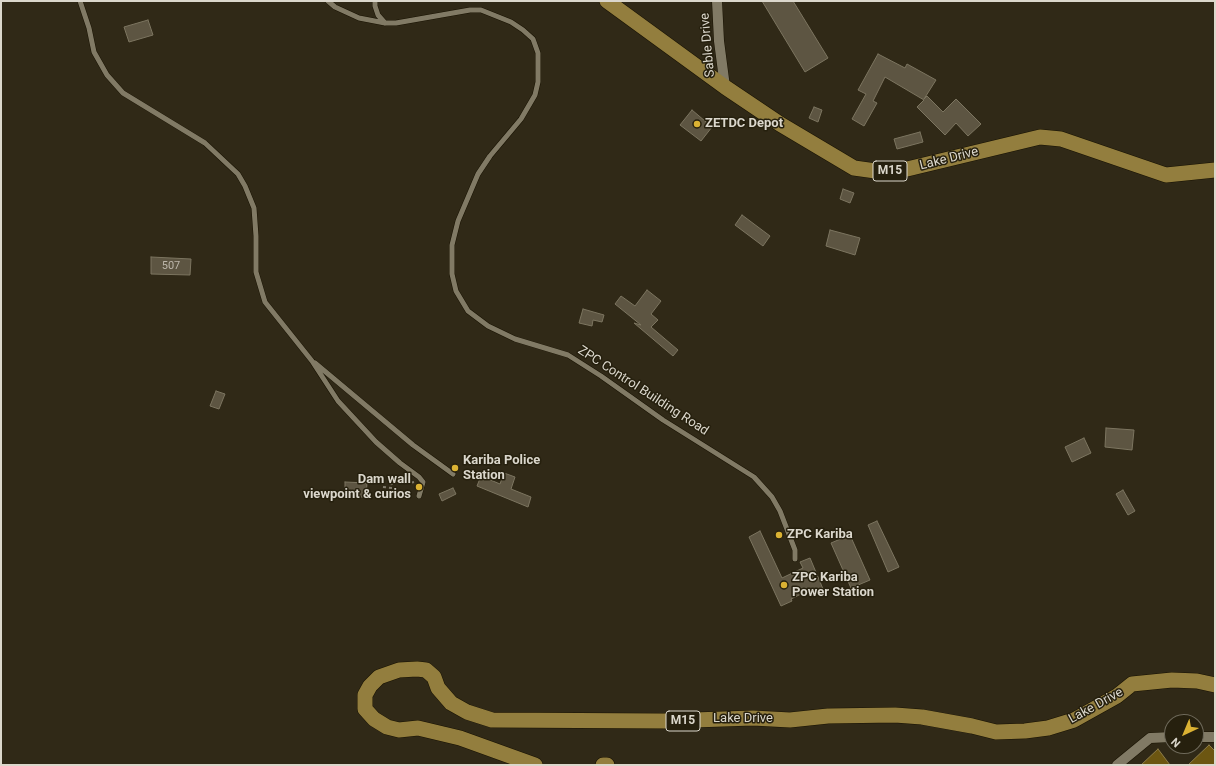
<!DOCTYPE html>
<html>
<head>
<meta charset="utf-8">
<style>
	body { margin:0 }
	#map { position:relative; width:1216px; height:766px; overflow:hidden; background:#302917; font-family:Roboto,sans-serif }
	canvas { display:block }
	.frame { position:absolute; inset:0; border:2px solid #dbd7cc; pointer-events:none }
	.north { position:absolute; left:1164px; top:714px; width:40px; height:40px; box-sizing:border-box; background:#26200e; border:1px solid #6e695a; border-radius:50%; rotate:224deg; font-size:11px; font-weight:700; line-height:16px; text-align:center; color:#dbd7cc }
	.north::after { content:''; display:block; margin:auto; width:14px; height:18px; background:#dbb233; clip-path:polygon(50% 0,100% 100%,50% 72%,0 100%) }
</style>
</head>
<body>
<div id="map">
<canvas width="1216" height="766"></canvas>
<div class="frame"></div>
<div class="north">N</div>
</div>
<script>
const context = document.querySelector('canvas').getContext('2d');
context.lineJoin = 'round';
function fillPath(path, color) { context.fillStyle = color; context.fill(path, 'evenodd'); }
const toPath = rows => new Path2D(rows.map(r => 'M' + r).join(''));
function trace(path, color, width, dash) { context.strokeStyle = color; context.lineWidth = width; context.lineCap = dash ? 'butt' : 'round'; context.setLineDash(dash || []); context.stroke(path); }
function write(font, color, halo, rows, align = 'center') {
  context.font = font + ' Roboto,sans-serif'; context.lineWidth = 3; context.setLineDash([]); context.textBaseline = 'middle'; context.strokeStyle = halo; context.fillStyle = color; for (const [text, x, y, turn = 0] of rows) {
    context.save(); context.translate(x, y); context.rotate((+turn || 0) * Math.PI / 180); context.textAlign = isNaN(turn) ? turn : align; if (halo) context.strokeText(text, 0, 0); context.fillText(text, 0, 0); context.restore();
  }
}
const water = toPath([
	[1209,745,1215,751,1215,765,1188,765,1209,745],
	[1158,749,1170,765,1141,765,1158,749]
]);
const building = toPath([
	[762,1,793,1,828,58,805,72,762,1],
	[148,20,153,35,129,42,124,27,148,20],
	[878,54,905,68,907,64,936,80,924,99,927,96,943,112,956,99,981,124,968,136,956,123,945,135,917,107,924,100,885,77,873,101,877,103,864,126,852,119,866,94,858,90,878,54],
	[814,107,822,110,818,122,809,118,814,107],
	[692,110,712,127,701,141,680,125,692,110],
	[920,132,923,142,897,149,894,139,920,132],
	[843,189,854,193,850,203,840,199,843,189],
	[742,215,770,236,763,246,735,225,742,215],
	[830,230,860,238,855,255,826,246,830,230],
	[151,257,191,259,190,275,151,274,151,257],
	[647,290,661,301,651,314,658,320,651,327,678,350,673,356,634,323,641,325,615,304,621,296,635,306,647,290],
	[583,309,604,315,602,322,593,320,592,326,579,323,583,309],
	[216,391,225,394,219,409,210,406,216,391],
	[1106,428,1134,430,1132,450,1105,447,1106,428],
	[1084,438,1091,453,1072,462,1065,447,1084,438],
	[504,473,515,477,511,489,531,497,528,507,477,486,481,476,500,484,504,473],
	[345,482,367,483,366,497,345,497,345,482],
	[453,488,456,494,442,501,439,494,453,488],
	[1123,490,1135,511,1128,515,1116,494,1123,490],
	[877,521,899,567,888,572,868,525,877,521],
	[760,531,782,578,803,568,800,562,810,558,823,589,813,593,811,589,791,599,792,601,781,606,749,537,760,531],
	[850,535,870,580,851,588,831,543,850,535]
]);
const path = toPath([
	[383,487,392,488,391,479,394,476,404,479,410,483,414,482]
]);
const lane = toPath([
	[80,1,89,28,94,52,107,75,123,93,205,143,238,174,245,186,254,208,256,236,256,272,265,302,312,361,338,401,376,442,400,463,419,477,423,482,419,496],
	[328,1,335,7,359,18,385,23,396,23,470,10,481,10,511,22,523,30,533,39,538,53,538,82,535,95,521,119,490,156,478,174,458,221,452,245,452,274,456,291,468,311,488,326,515,339,568,355,601,376,663,420,754,477,772,497,780,511,795,550,795,559],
	[375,1,375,6,378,15,385,23],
	[315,363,413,445,453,474]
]);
const street = toPath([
	[717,1,719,41,725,87],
	[1196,737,1215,737],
	[1117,765,1150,738,1172,737]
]);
const primary = toPath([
	[607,1,725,87,780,124,854,168,883,172,903,170,1040,137,1061,139,1166,175,1215,170],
	[535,765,460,738,418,728,399,730,387,727,374,719,365,709,365,695,370,686,379,677,399,670,417,669,426,670,434,677,438,688,451,703,467,712,492,720,664,721,753,718,790,720,828,716,895,715,922,717,972,726,996,732,1025,731,1048,728,1074,720,1117,696,1132,684,1172,680,1197,681,1215,685],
	[603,765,607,765]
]);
const markers = [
	[697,124,4,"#dbb233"],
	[455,468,4,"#dbb233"],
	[419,487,4,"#dbb233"],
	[779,535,4,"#dbb233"],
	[784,585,4,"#dbb233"]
];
const numberNames = [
	["507",171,266]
];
const shields = [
	[890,171,34],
	[683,721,34]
];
const shieldNames = [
	["M15",890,171],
	["M15",683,721]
];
const streetNames = [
	["Sable Drive",708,45,-95],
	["Lake Drive",949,159,-14],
	["ZPC Control Building Road",643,391,33],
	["Lake Drive",1096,706,-29],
	["Lake Drive",743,719]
];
const poiNames = [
	["ZETDC Depot",705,124],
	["Kariba Police",463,461],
	["Station",463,476],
	["Dam wall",411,480,"right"],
	["viewpoint & curios",411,495,"right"],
	["ZPC Kariba",787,535],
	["ZPC Kariba",792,578],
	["Power Station",792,593]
];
fillPath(water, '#6c5611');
trace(water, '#8d7d49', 1);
fillPath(building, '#5d5542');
trace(building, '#7c7560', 1);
trace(lane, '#181202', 6);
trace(street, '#181202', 11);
trace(primary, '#181202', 16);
trace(path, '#827c6d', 2, [3, 3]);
trace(lane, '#817a65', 5);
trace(street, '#817a65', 10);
trace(primary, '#937e3e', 15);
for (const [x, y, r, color] of markers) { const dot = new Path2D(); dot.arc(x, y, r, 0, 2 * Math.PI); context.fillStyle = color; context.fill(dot); trace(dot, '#26200e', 1.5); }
write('11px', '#bcb6aa', null, numberNames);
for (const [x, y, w] of shields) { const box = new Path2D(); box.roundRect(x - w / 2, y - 10, w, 20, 3); context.fillStyle = '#26200e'; context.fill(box); trace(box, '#dbd7cc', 1); }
write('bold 12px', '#dbd7cc', null, shieldNames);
write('13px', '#dbd7cc', '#26200e', streetNames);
write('bold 13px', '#dbd7cc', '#26200e', poiNames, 'left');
</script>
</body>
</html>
